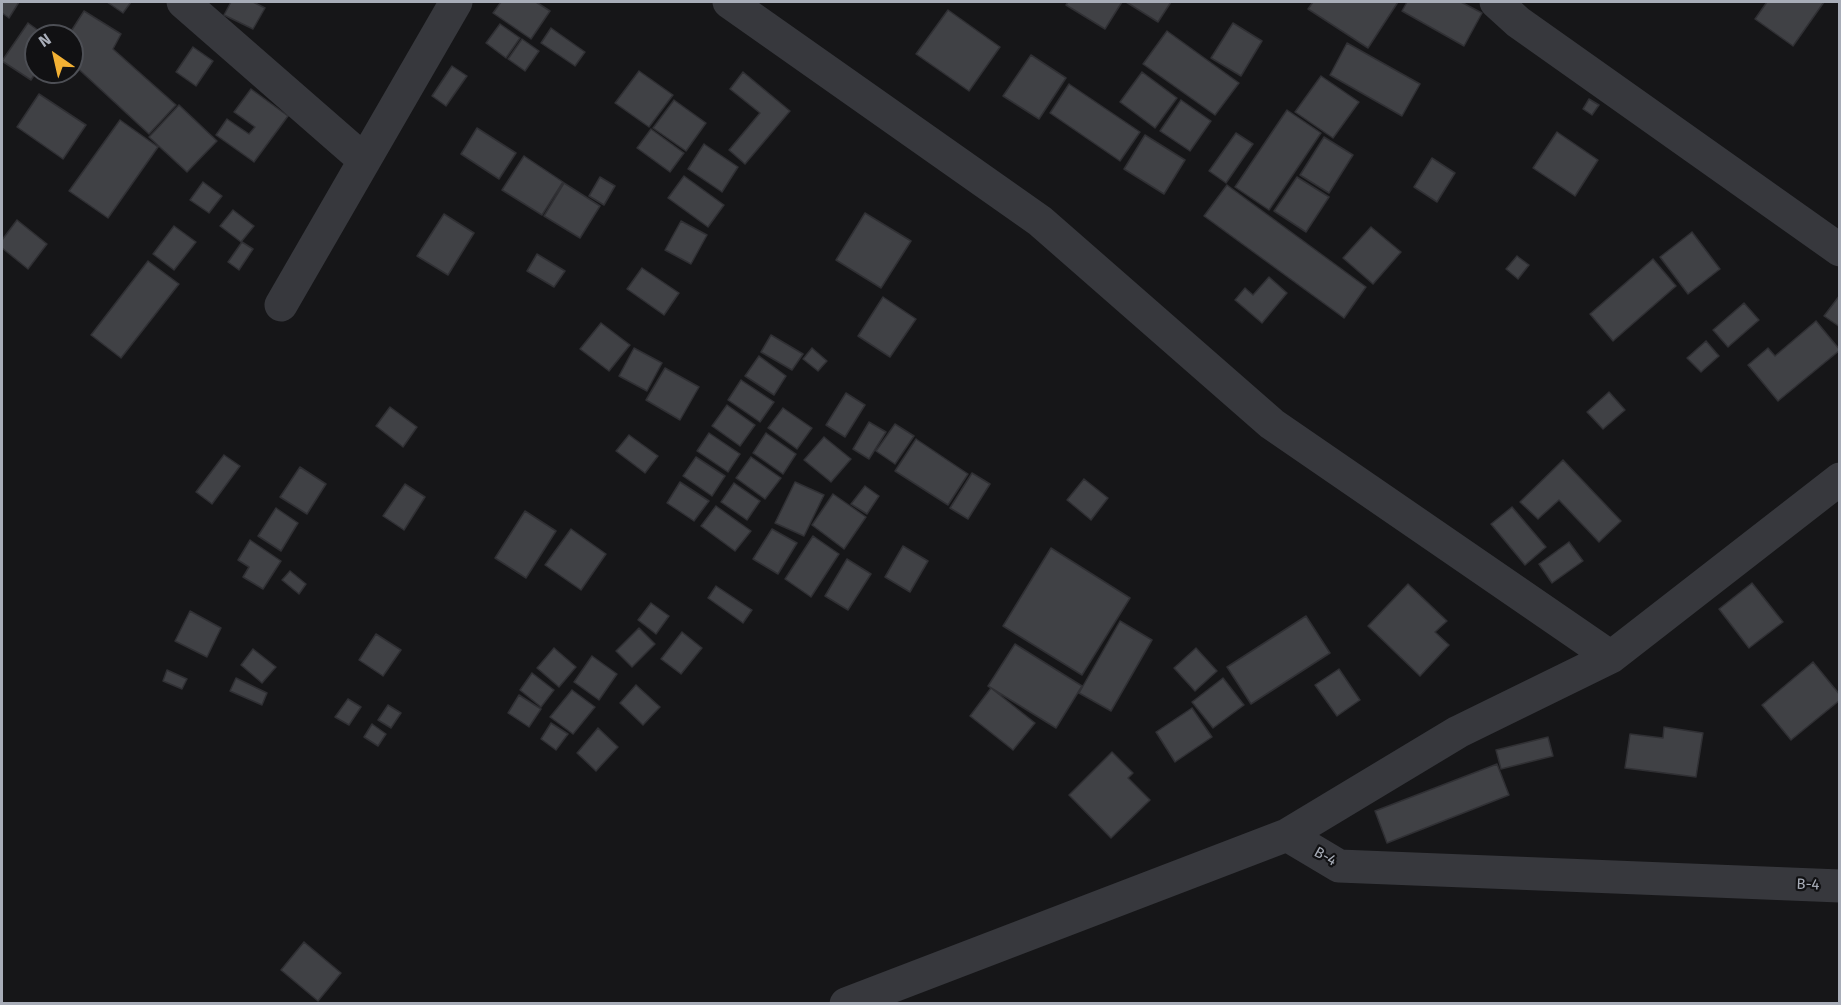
<!DOCTYPE html>
<html>
<head>
<meta charset="utf-8">
<style>
	body { margin:0 }
	#map { position:relative; width:1841px; height:1005px; overflow:hidden; background:#161618; font-family:"Fira Sans",sans-serif }
	canvas { display:block }
	.frame { position:absolute; inset:0; border:3px solid #a8adb8; pointer-events:none }
	.north { position:absolute; left:24px; top:24px; width:60px; height:60px; box-sizing:border-box; background:#111113; border:2px solid #4d4f55; border-radius:50%; rotate:326deg; font-size:16px; font-weight:700; line-height:24px; text-align:center; color:#a8adb8 }
	.north::after { content:''; display:block; margin:auto; width:21px; height:27px; background:#f2b134; clip-path:polygon(50% 0,100% 100%,50% 72%,0 100%) }
</style>
</head>
<body>
<div id="map">
<canvas width="1841" height="1005"></canvas>
<div class="frame"></div>
<div class="north">N</div>
</div>
<script>
const context = document.querySelector('canvas').getContext('2d');
context.lineJoin = 'round';
function fillPath(path, color) { context.fillStyle = color; context.fill(path, 'evenodd'); }
const toPath = rows => new Path2D(rows.map(r => 'M' + r).join(''));
function trace(path, color, width, dash) { context.strokeStyle = color; context.lineWidth = width; context.lineCap = dash ? 'butt' : 'round'; context.setLineDash(dash || []); context.stroke(path); }
function write(font, color, halo, rows, align = 'center') {
  context.font = font + ' "Fira Sans",sans-serif'; context.lineWidth = 4.5; context.setLineDash([]); context.textBaseline = 'middle'; context.strokeStyle = halo; context.fillStyle = color; for (const [text, x, y, turn = 0] of rows) {
    context.save(); context.translate(x, y); context.rotate((+turn || 0) * Math.PI / 180); context.textAlign = isNaN(turn) ? turn : align; if (halo) context.strokeText(text, 0, 0); context.fillText(text, 0, 0); context.restore();
  }
}
const building = toPath([
	[2,2,19,2,9,18,2,13,2,2],
	[107,2,131,2,123,13,107,2],
	[231,2,253,2,265,8,253,29,224,15,231,2],
	[501,2,536,2,550,11,531,39,493,13,501,2],
	[1068,2,1122,2,1105,29,1066,5,1068,2],
	[1126,2,1171,2,1158,22,1126,2],
	[1313,2,1398,2,1368,48,1308,9,1313,2],
	[1407,2,1461,2,1482,13,1464,46,1402,11,1407,2],
	[1767,2,1824,2,1793,46,1755,19,1767,2],
	[948,10,1000,47,969,91,916,54,948,10],
	[84,11,121,34,113,49,176,105,149,134,72,63,72,36,68,36,84,11],
	[28,23,46,36,36,36,36,72,31,80,2,61,28,23],
	[1233,23,1262,41,1241,76,1211,58,1233,23],
	[500,24,520,38,506,58,486,43,500,24],
	[551,28,585,52,575,66,541,43,551,28],
	[1167,31,1239,83,1215,115,1143,64,1167,31],
	[522,39,539,51,525,71,508,59,522,39],
	[1347,43,1420,84,1402,116,1330,75,1347,43],
	[193,47,213,61,196,86,176,72,193,47],
	[1031,55,1066,78,1039,119,1003,96,1031,55],
	[452,66,467,76,446,106,432,96,452,66],
	[639,71,673,95,649,127,615,103,639,71],
	[743,72,790,111,745,164,729,150,760,113,730,89,743,72],
	[1142,72,1177,98,1155,128,1120,102,1142,72],
	[1321,76,1359,102,1333,138,1295,112,1321,76],
	[1069,84,1140,132,1120,161,1050,113,1069,84],
	[251,89,288,116,254,162,216,135,227,119,249,134,255,127,234,112,251,89],
	[39,94,86,125,63,159,17,127,39,94],
	[1589,99,1599,105,1592,115,1583,109,1589,99],
	[674,100,706,123,686,151,653,128,674,100],
	[1181,100,1211,121,1190,151,1160,131,1181,100],
	[179,105,217,141,187,172,149,137,179,105],
	[1287,110,1321,133,1269,210,1235,187,1287,110],
	[120,120,158,147,108,218,69,191,120,120],
	[477,128,516,153,499,179,461,154,477,128],
	[651,129,684,153,670,172,637,148,651,129],
	[1557,132,1598,160,1575,196,1533,168,1557,132],
	[1236,133,1253,144,1226,183,1209,171,1236,133],
	[1145,135,1185,160,1164,194,1124,169,1145,135],
	[1324,137,1353,155,1329,193,1300,175,1324,137],
	[704,144,738,167,722,192,688,169,704,144],
	[524,156,563,182,542,215,502,190,524,156],
	[1432,158,1455,173,1437,202,1414,187,1432,158],
	[684,176,724,205,708,227,668,198,684,176],
	[600,177,615,186,604,205,589,196,600,177],
	[1297,177,1329,197,1306,232,1274,211,1297,177],
	[203,182,222,196,209,213,190,200,203,182],
	[564,183,600,206,580,238,544,216,564,183],
	[1227,185,1366,287,1344,318,1204,216,1227,185],
	[233,210,254,226,241,242,220,226,233,210],
	[865,213,911,241,881,288,836,260,865,213],
	[444,214,474,233,448,275,417,256,444,214],
	[17,220,47,244,28,269,2,248,2,240,17,220],
	[681,221,707,235,691,264,665,250,681,221],
	[174,226,196,242,174,270,153,254,174,226],
	[1371,227,1401,252,1373,284,1343,258,1371,227],
	[1692,232,1720,269,1688,294,1660,257,1692,232],
	[242,242,253,249,239,270,228,262,242,242],
	[537,254,565,271,554,287,527,271,537,254],
	[1517,256,1529,265,1518,279,1506,269,1517,256],
	[1653,259,1676,286,1613,341,1590,314,1653,259],
	[148,261,179,284,121,358,91,335,148,261],
	[642,268,679,293,664,315,627,289,642,268],
	[1269,277,1287,293,1262,323,1235,300,1245,288,1253,295,1269,277],
	[1840,295,1840,327,1824,316,1840,295],
	[883,297,916,319,890,357,858,336,883,297],
	[1744,303,1759,320,1728,347,1713,330,1744,303],
	[1816,321,1840,350,1778,401,1748,365,1768,348,1775,356,1816,321],
	[601,323,630,345,609,371,580,349,601,323],
	[771,335,803,354,792,370,761,352,771,335],
	[1706,341,1719,356,1701,372,1687,358,1706,341],
	[634,348,662,363,647,391,619,376,634,348],
	[812,348,827,361,818,371,803,359,812,348],
	[759,356,786,376,774,395,745,376,759,356],
	[665,368,699,387,680,420,646,400,665,368],
	[741,380,774,402,760,422,728,400,741,380],
	[1609,392,1625,410,1603,429,1587,412,1609,392],
	[846,393,865,405,845,437,826,425,846,393],
	[727,405,755,425,740,446,712,426,727,405],
	[390,407,417,427,403,447,376,426,390,407],
	[783,408,812,428,797,449,768,428,783,408],
	[869,422,886,432,869,459,853,449,869,422],
	[895,424,914,436,895,464,876,451,895,424],
	[709,433,740,454,728,472,697,451,709,433],
	[766,433,796,454,783,474,753,453,766,433],
	[629,435,658,456,645,473,616,451,629,435],
	[824,437,851,459,831,482,804,460,824,437],
	[916,439,968,474,948,505,895,471,916,439],
	[224,455,240,466,212,504,196,492,224,455],
	[696,457,725,476,712,496,683,476,696,457],
	[751,457,781,478,765,499,736,478,751,457],
	[1563,460,1621,521,1599,542,1559,500,1538,519,1520,502,1563,460],
	[300,467,326,484,307,514,280,497,300,467],
	[972,473,990,484,968,519,950,508,972,473],
	[1084,479,1108,498,1091,520,1067,500,1084,479],
	[680,482,709,501,694,521,667,503,680,482],
	[795,482,824,495,804,536,775,523,795,482],
	[734,483,760,501,747,520,721,502,734,483],
	[405,484,425,497,404,530,383,516,405,484],
	[865,486,879,496,867,514,851,504,865,486],
	[833,494,866,517,844,549,812,525,833,494],
	[716,506,751,531,735,551,701,526,716,506],
	[1512,507,1546,547,1525,565,1491,524,1512,507],
	[276,508,298,523,281,551,258,536,276,508],
	[525,511,556,531,526,578,495,558,525,511],
	[571,529,606,554,581,590,545,565,571,529],
	[772,529,797,543,778,574,753,559,772,529],
	[813,536,839,554,811,597,785,579,813,536],
	[250,540,281,561,263,589,243,577,249,567,238,560,250,540],
	[1569,542,1583,561,1552,583,1539,564,1569,542],
	[903,546,928,561,910,592,885,577,903,546],
	[1051,548,1130,598,1082,675,1003,626,1051,548],
	[847,559,871,574,848,610,825,596,847,559],
	[290,571,306,584,299,594,282,580,290,571],
	[1752,583,1783,622,1749,648,1719,609,1752,583],
	[1408,584,1447,621,1435,632,1449,645,1420,676,1368,626,1408,584],
	[716,586,752,610,743,623,708,598,716,586],
	[651,603,669,616,656,634,638,620,651,603],
	[190,611,221,628,207,657,175,641,190,611],
	[1306,616,1330,653,1251,704,1227,667,1306,616],
	[1120,621,1152,640,1111,711,1079,693,1120,621],
	[639,628,655,644,632,667,616,651,639,628],
	[682,632,702,648,681,674,661,659,682,632],
	[376,634,401,650,383,676,359,660,376,634],
	[1015,644,1082,686,1056,728,988,686,1015,644],
	[554,648,576,667,559,687,537,668,554,648],
	[1196,648,1217,671,1195,691,1174,668,1196,648],
	[253,649,276,667,262,683,241,665,253,649],
	[592,656,617,674,599,700,574,682,592,656],
	[1813,662,1840,695,1840,700,1791,740,1762,705,1813,662],
	[1339,669,1360,700,1337,716,1315,685,1339,669],
	[167,670,187,679,182,689,163,681,167,670],
	[532,673,554,690,541,707,520,690,532,673],
	[236,678,267,693,262,705,230,691,236,678],
	[1223,678,1244,705,1213,728,1192,702,1223,678],
	[636,685,660,707,643,725,620,703,636,685],
	[991,688,1035,723,1013,750,970,716,991,688],
	[572,690,595,707,573,734,550,717,572,690],
	[519,695,541,709,529,727,508,713,519,695],
	[348,699,361,707,349,725,335,717,348,699],
	[388,705,401,713,391,728,378,720,388,705],
	[1192,708,1212,737,1175,762,1156,732,1192,708],
	[551,723,568,734,556,750,541,739,551,723],
	[372,724,386,734,378,746,364,737,372,724],
	[1664,727,1703,733,1696,777,1625,768,1630,734,1663,738,1664,727],
	[598,728,618,747,596,771,577,753,598,728],
	[1548,737,1553,756,1501,769,1496,750,1548,737],
	[1112,752,1133,773,1128,778,1150,800,1111,838,1069,795,1112,752],
	[1497,764,1509,795,1387,843,1375,811,1497,764],
	[304,942,341,973,318,1001,281,970,304,942]
]);
const street = toPath([
	[183,2,364,160],
	[729,2,1040,221,1272,424,1611,657],
	[1496,2,1518,22,1840,250],
	[281,305,456,2],
	[1287,835,1458,732,1611,657,1840,479],
	[846,1004,1287,835,1339,866,1840,886]
]);
const streetNames = [
	["B-4",1325,857,29],
	["B-4",1808,885,2]
];
fillPath(building, '#404145');
trace(building, '#303034', 1.5);
trace(street, '#37383d', 33);
write('15px', '#a8adb8', '#111113', streetNames);
</script>
</body>
</html>
